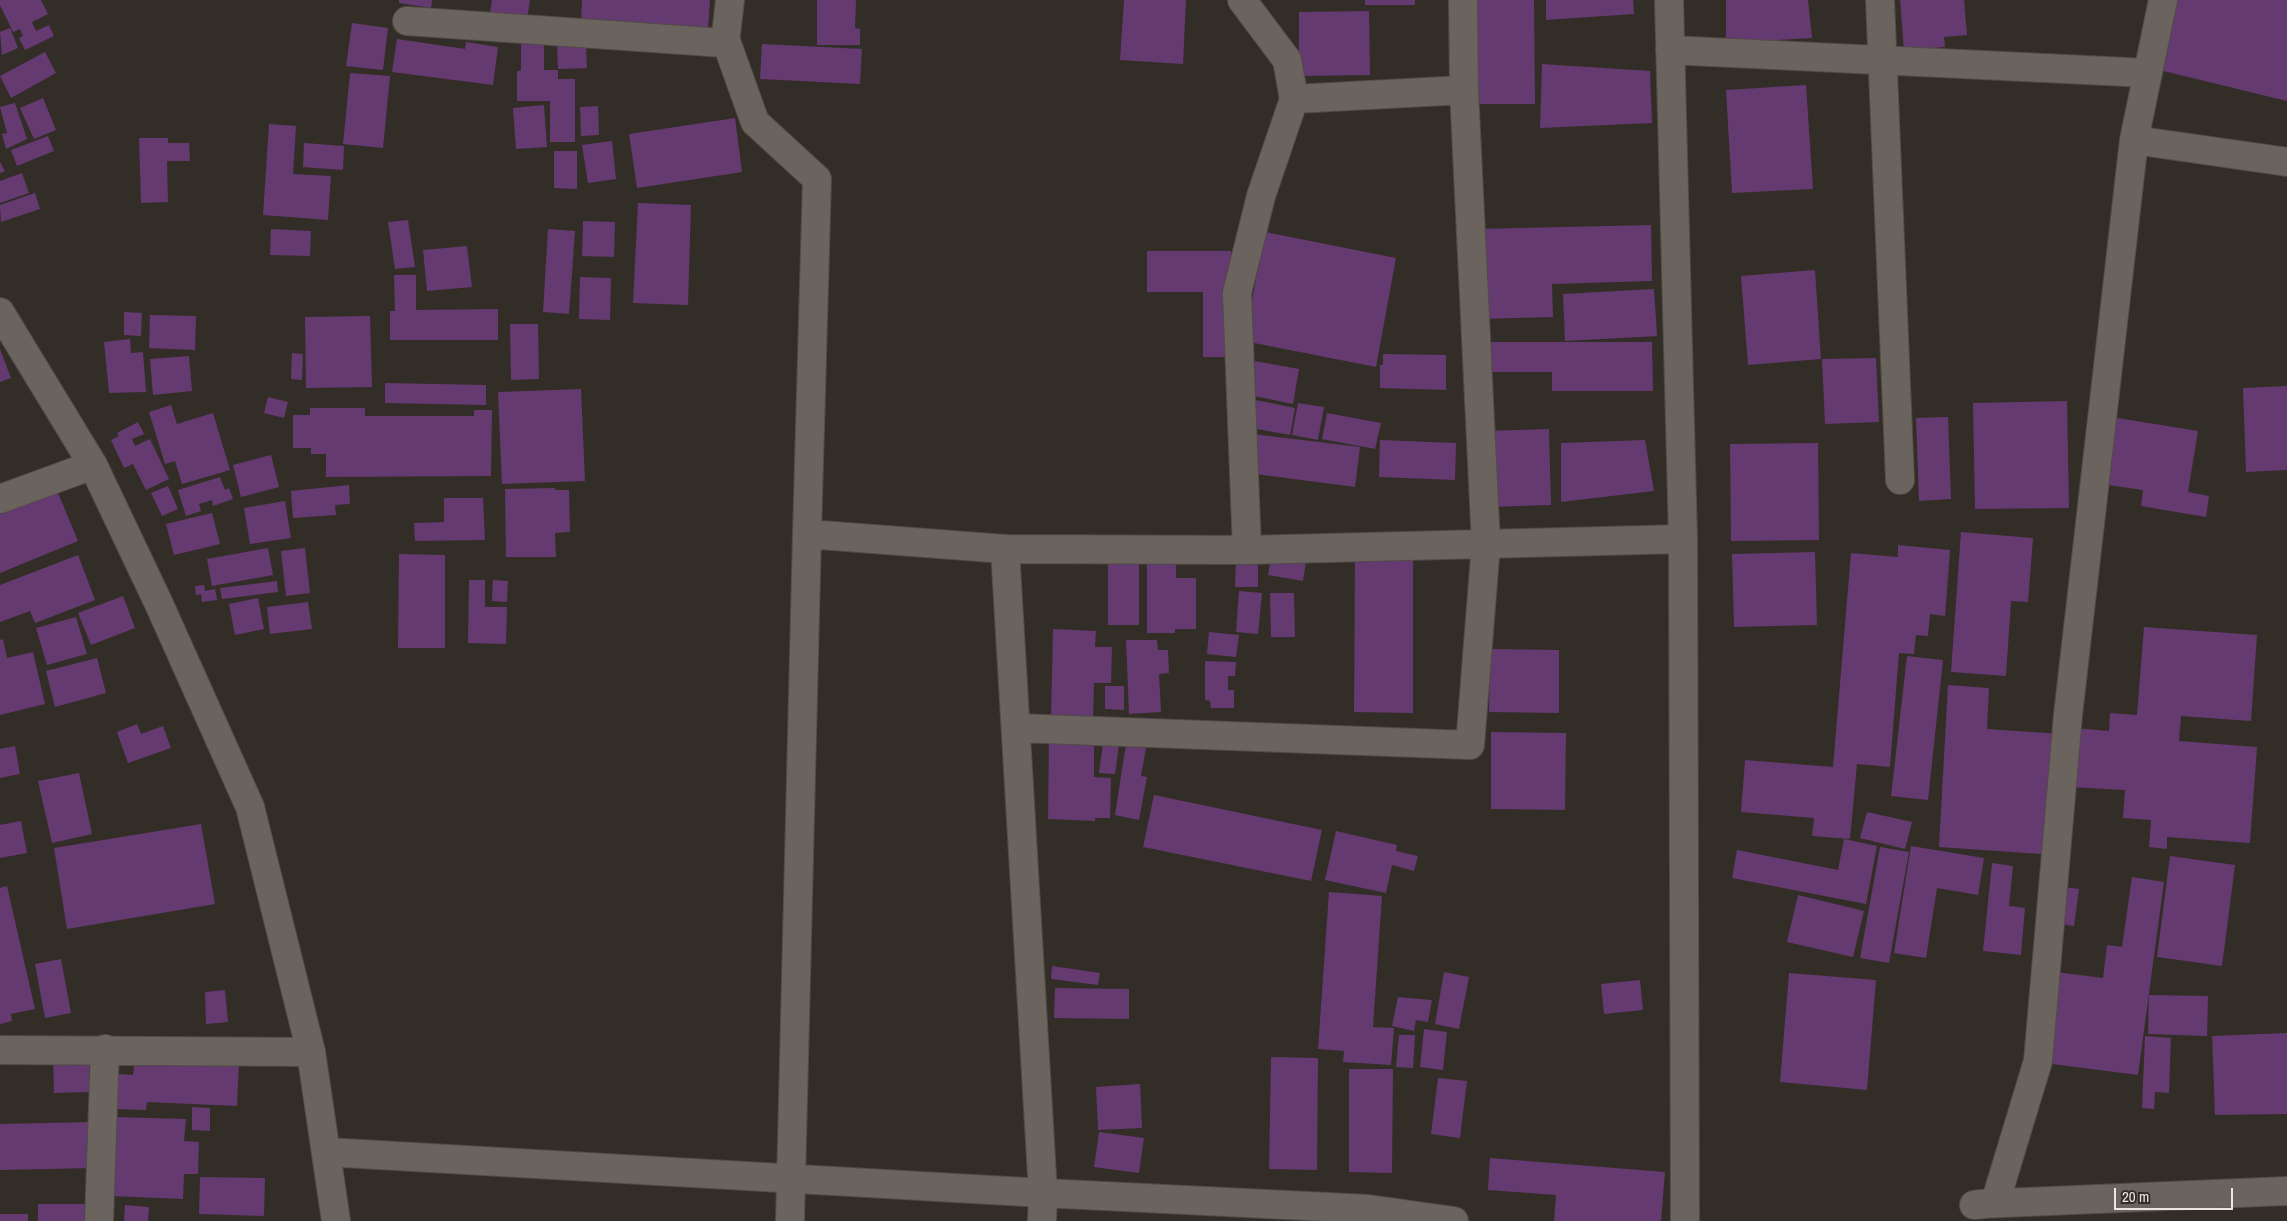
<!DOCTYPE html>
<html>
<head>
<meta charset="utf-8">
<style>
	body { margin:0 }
	#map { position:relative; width:2287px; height:1221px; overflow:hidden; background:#332d27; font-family:"Archivo Narrow",sans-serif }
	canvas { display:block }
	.scale { position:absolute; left:2114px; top:1188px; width:119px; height:22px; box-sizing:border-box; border:2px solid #eae6e2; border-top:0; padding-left:6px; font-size:15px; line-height:18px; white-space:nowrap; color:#eae6e2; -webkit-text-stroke:4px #332d27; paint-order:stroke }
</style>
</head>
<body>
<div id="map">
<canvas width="2287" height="1221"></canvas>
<div class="scale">20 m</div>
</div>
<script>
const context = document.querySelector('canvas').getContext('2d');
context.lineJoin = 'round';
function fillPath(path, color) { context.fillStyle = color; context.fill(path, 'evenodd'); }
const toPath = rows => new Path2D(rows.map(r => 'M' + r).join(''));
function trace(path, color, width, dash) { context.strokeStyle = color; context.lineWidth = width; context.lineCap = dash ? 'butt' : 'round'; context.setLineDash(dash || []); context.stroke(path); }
const building = toPath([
	[0,0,41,0,48,14,32,22,36,31,49,25,54,36,25,50,19,38,23,36,20,29,13,32,0,5],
	[399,0,432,0,431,8,399,3],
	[492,0,530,0,527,20,490,14],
	[582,0,710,0,708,29,581,21],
	[817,0,856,0,855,28,860,29,860,45,817,45],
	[1124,0,1186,0,1183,64,1120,60],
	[1365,0,1415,0,1415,5,1365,5],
	[1469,0,1534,0,1535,104,1470,104],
	[1546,0,1633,0,1634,14,1546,20],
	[1726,0,1808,0,1812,38,1726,43],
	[1900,0,1964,0,1967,35,1944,37,1945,47,1904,50],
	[2163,0,2287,0,2287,101,2147,67],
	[1369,11,1370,75,1299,76,1299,12],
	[352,23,388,28,383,70,346,66],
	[10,28,18,48,2,55,0,32],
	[397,39,465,49,466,42,498,47,493,85,392,72],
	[521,40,544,40,544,70,558,70,558,79,575,79,575,142,550,142,550,101,517,101,517,71,521,71],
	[762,44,862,49,860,84,760,79],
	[557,46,586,46,587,68,558,69],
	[45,52,56,73,11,98,0,76],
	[1542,64,1650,71,1652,123,1540,128],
	[350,73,390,76,383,148,343,144],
	[1806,85,1813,189,1732,193,1726,90],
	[43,98,56,130,34,139,20,108],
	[15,103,27,139,6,149,2,134,7,133,0,107],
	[544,105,547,147,516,149,513,108],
	[598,106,599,135,581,136,580,107],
	[735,118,742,172,637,188,629,134],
	[269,124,296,126,293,174,331,176,328,220,263,215],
	[48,136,54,151,17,166,11,150],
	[139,138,168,138,168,143,189,143,190,161,167,161,168,202,141,203],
	[612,141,616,179,588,183,582,145],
	[304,143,344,146,343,170,303,167],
	[554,151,577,151,577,189,554,188],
	[0,162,5,171,0,173],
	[22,173,29,193,0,203,0,181],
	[35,193,40,209,1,222,0,205],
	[638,203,691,205,688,305,633,303],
	[408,220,415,267,395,269,388,222],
	[583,221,615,222,614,257,582,256],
	[1651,225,1652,281,1552,284,1553,317,1479,319,1477,229],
	[271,229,311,231,310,256,270,255],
	[548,229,575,231,569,314,543,312],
	[1265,232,1396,258,1376,367,1244,341],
	[467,246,472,287,427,291,423,250],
	[1147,251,1231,251,1231,357,1203,357,1203,292,1147,292],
	[1815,270,1821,359,1748,365,1741,276],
	[394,275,416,275,416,310,498,309,498,340,390,340,390,311,395,311],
	[580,277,611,278,610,320,579,319],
	[1654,289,1657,336,1565,341,1563,294],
	[124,312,142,313,141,336,124,335],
	[150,315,196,316,195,350,149,348],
	[370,316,372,387,306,388,305,317],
	[510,324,538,324,539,379,511,380],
	[130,339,131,353,143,352,146,392,109,393,104,342],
	[1479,342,1652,342,1653,391,1552,391,1552,372,1478,372],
	[0,349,11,378,0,382],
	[292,353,303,354,302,380,291,379],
	[1383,354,1446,355,1446,390,1380,388,1380,365,1383,365],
	[189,356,192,391,153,395,150,359],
	[1876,358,1879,422,1825,424,1822,359],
	[1255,361,1299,369,1293,404,1249,395],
	[385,383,486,385,486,405,385,403],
	[2287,386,2287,470,2246,472,2243,388],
	[581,389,585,481,502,484,498,392],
	[268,397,288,402,284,418,264,413],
	[1251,399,1295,408,1290,435,1246,427],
	[2067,401,2069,508,1975,509,1973,403],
	[1298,403,1324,407,1318,440,1292,435],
	[171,405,177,424,213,413,230,470,182,484,175,461,165,464,149,412],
	[310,408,365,408,365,416,474,416,474,410,492,410,491,476,326,477,326,454,311,454,311,448,293,448,293,415,310,415],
	[1327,413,1381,423,1375,449,1322,439],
	[1948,417,1951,499,1919,501,1916,418],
	[2111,417,2198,431,2188,492,2209,496,2206,517,2141,506,2143,490,2101,484],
	[138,422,144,434,132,439,135,446,150,439,169,479,146,490,133,464,124,468,111,440,119,436,117,433],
	[1549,429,1551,505,1487,507,1485,431],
	[1253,434,1360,447,1355,487,1248,473],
	[1380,440,1456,443,1455,480,1379,477],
	[1645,440,1654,491,1561,502,1561,443],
	[1818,443,1819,540,1731,541,1730,444],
	[271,455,279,487,241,497,233,465],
	[220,477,225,490,229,488,233,499,213,506,212,500,199,504,201,511,186,516,178,490],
	[349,485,350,504,335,505,336,515,293,518,291,491],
	[168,486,178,509,162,516,151,493],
	[56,488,78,541,0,573,0,511],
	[555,488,555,490,569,490,570,532,555,533,556,557,506,557,505,489],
	[444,498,483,498,485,540,415,541,414,523,444,522],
	[285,501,291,538,250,544,244,508],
	[212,513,220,544,174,555,166,524],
	[1961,532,2033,538,2028,602,2011,601,2006,676,1951,672],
	[1898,545,1950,550,1945,616,1930,614,1928,636,1916,635,1914,654,1899,653,1890,767,1857,764,1850,839,1812,836,1814,818,1741,812,1745,760,1833,767,1851,553,1898,557],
	[268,548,273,575,212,586,207,559],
	[305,548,310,593,286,596,281,551],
	[1815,552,1817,625,1734,627,1732,554],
	[399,554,445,555,445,648,398,648],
	[78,555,95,600,35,623,30,611,0,622,0,585],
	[1271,556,1306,562,1303,581,1268,575],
	[1236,557,1258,557,1258,587,1235,587],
	[1108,558,1139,558,1139,625,1108,625],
	[1355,559,1413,559,1413,713,1354,712],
	[1147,561,1176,561,1176,578,1196,578,1196,629,1175,629,1175,633,1147,633],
	[469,580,485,580,485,607,507,607,506,644,468,643],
	[493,580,508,581,507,602,492,601],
	[277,581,278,592,222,599,220,588],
	[204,585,205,591,215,589,217,600,202,602,201,594,196,595,195,586],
	[1239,591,1262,593,1258,634,1236,632],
	[1270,593,1294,593,1295,637,1271,637],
	[123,596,135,628,91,645,78,613],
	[258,598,264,629,235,635,229,604],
	[308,602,312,629,270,634,267,607],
	[76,617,87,654,47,665,36,628],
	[2144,627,2257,635,2251,721,2181,716,2179,741,2257,747,2250,843,2167,837,2167,849,2149,847,2151,820,2123,818,2125,790,2070,787,2074,728,2109,731,2110,713,2137,715],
	[1053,629,1096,631,1095,647,1112,647,1111,683,1094,683,1093,719,1051,718],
	[1209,632,1239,635,1236,657,1207,654],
	[3,639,7,658,33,652,45,704,0,715,0,640],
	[1126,640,1157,640,1158,650,1168,650,1169,673,1159,674,1161,712,1129,714],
	[1490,649,1559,650,1559,713,1489,712],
	[1907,656,1943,660,1928,800,1891,796],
	[97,658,106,693,55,707,46,671],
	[1205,661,1236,662,1235,676,1228,676,1228,690,1234,690,1234,708,1211,708,1210,701,1205,700],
	[1948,685,1989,688,1987,729,2061,734,2055,855,1939,847],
	[1105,686,1124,686,1124,710,1105,709],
	[137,724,141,734,163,726,171,748,128,763,117,732],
	[1491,732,1566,733,1565,810,1491,809],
	[1049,737,1094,738,1094,777,1111,778,1110,818,1095,818,1095,821,1048,819],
	[1103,743,1119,745,1115,774,1099,773],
	[1126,744,1146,748,1141,776,1147,777,1139,820,1115,815],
	[15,746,20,774,0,778,0,749],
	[79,773,92,834,52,843,38,781],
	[1154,795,1322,830,1311,881,1143,847],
	[1867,812,1912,822,1905,849,1860,838],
	[21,821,27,853,0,858,0,825],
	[201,824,215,904,67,929,54,848],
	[1336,831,1397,845,1396,851,1418,856,1414,871,1392,865,1386,893,1325,880],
	[1844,839,1877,846,1866,904,1732,878,1737,850,1838,870],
	[1911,846,1984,858,1978,895,1937,888,1926,958,1894,953],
	[1880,847,1909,852,1889,963,1860,958],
	[2170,856,2235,865,2222,966,2157,957],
	[1992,863,2013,866,2009,906,2025,908,2021,955,1983,951],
	[2132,877,2164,882,2138,1075,2044,1063,2056,972,2103,978,2107,945,2122,947],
	[7,886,35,1009,11,1014,12,1021,0,1024,0,888],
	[2065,887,2079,889,2074,926,2060,924],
	[1329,892,1382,896,1373,1027,1394,1028,1391,1065,1343,1062,1344,1051,1318,1049],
	[1798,895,1864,911,1853,957,1787,942],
	[61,959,71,1013,45,1018,35,964],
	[1052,966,1100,973,1098,985,1051,979],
	[1444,972,1469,977,1459,1029,1435,1024],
	[1789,973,1876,980,1867,1090,1780,1082],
	[1640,980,1643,1010,1604,1014,1601,984],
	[1055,988,1129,989,1129,1019,1054,1018],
	[225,990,228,1022,206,1024,205,992],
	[2149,995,2208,996,2207,1036,2148,1034],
	[1398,997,1432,1000,1428,1022,1416,1020,1414,1031,1392,1026],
	[1424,1029,1447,1032,1443,1070,1420,1067],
	[2287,1033,2287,1114,2215,1115,2212,1036],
	[1399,1035,1415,1035,1413,1068,1396,1067],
	[2145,1036,2171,1038,2169,1093,2155,1092,2154,1109,2142,1108],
	[89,1056,90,1092,54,1093,53,1057],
	[135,1056,239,1061,237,1106,147,1102,146,1110,116,1109,117,1074,133,1075],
	[1271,1057,1318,1058,1317,1170,1269,1169],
	[1349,1069,1393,1069,1392,1173,1349,1172],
	[1438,1078,1467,1081,1460,1138,1431,1134],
	[1140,1084,1142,1128,1098,1130,1096,1087],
	[192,1107,210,1108,210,1131,192,1130],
	[114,1117,186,1119,184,1141,199,1142,198,1174,184,1174,183,1199,111,1196],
	[93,1122,95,1168,0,1170,0,1124],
	[1099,1132,1144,1138,1139,1173,1094,1167],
	[1490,1158,1665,1172,1661,1221,1554,1221,1556,1195,1488,1190],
	[200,1177,265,1178,264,1216,199,1214],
	[38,1204,85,1204,84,1221,38,1221],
	[125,1205,149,1207,148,1221,124,1221],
	[0,1214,28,1214,28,1221,0,1221]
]);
const street = toPath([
	[1242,0,1287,60,1294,99,1261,196,1237,293,1247,550],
	[1669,0,1683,539,1685,1221],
	[1880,0,1900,480],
	[407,21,725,43,730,0],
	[726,41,755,122,817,179,807,534,1005,549,1247,550,1683,539],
	[1670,50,2148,73],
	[1294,99,1464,90,1463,0],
	[2134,140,2287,162],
	[0,499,93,465],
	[1005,549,1043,1193,1368,1209,1454,1221],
	[1017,728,1470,745,1486,544,1464,90],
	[0,1050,311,1052],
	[326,1152,1043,1193,1042,1221],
	[1979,1204,2287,1191],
	[1974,1205,1995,1203,2038,1061,2068,715,2134,140,2163,0],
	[99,1221,105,1049],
	[790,1221,807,534]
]);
const secondary = toPath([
	[0,312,93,465,159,604,250,807,311,1052,336,1221]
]);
fillPath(building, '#653a71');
trace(street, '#514b47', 30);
trace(secondary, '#514b47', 30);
trace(street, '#6b645e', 28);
trace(secondary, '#6b645e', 28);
</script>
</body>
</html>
